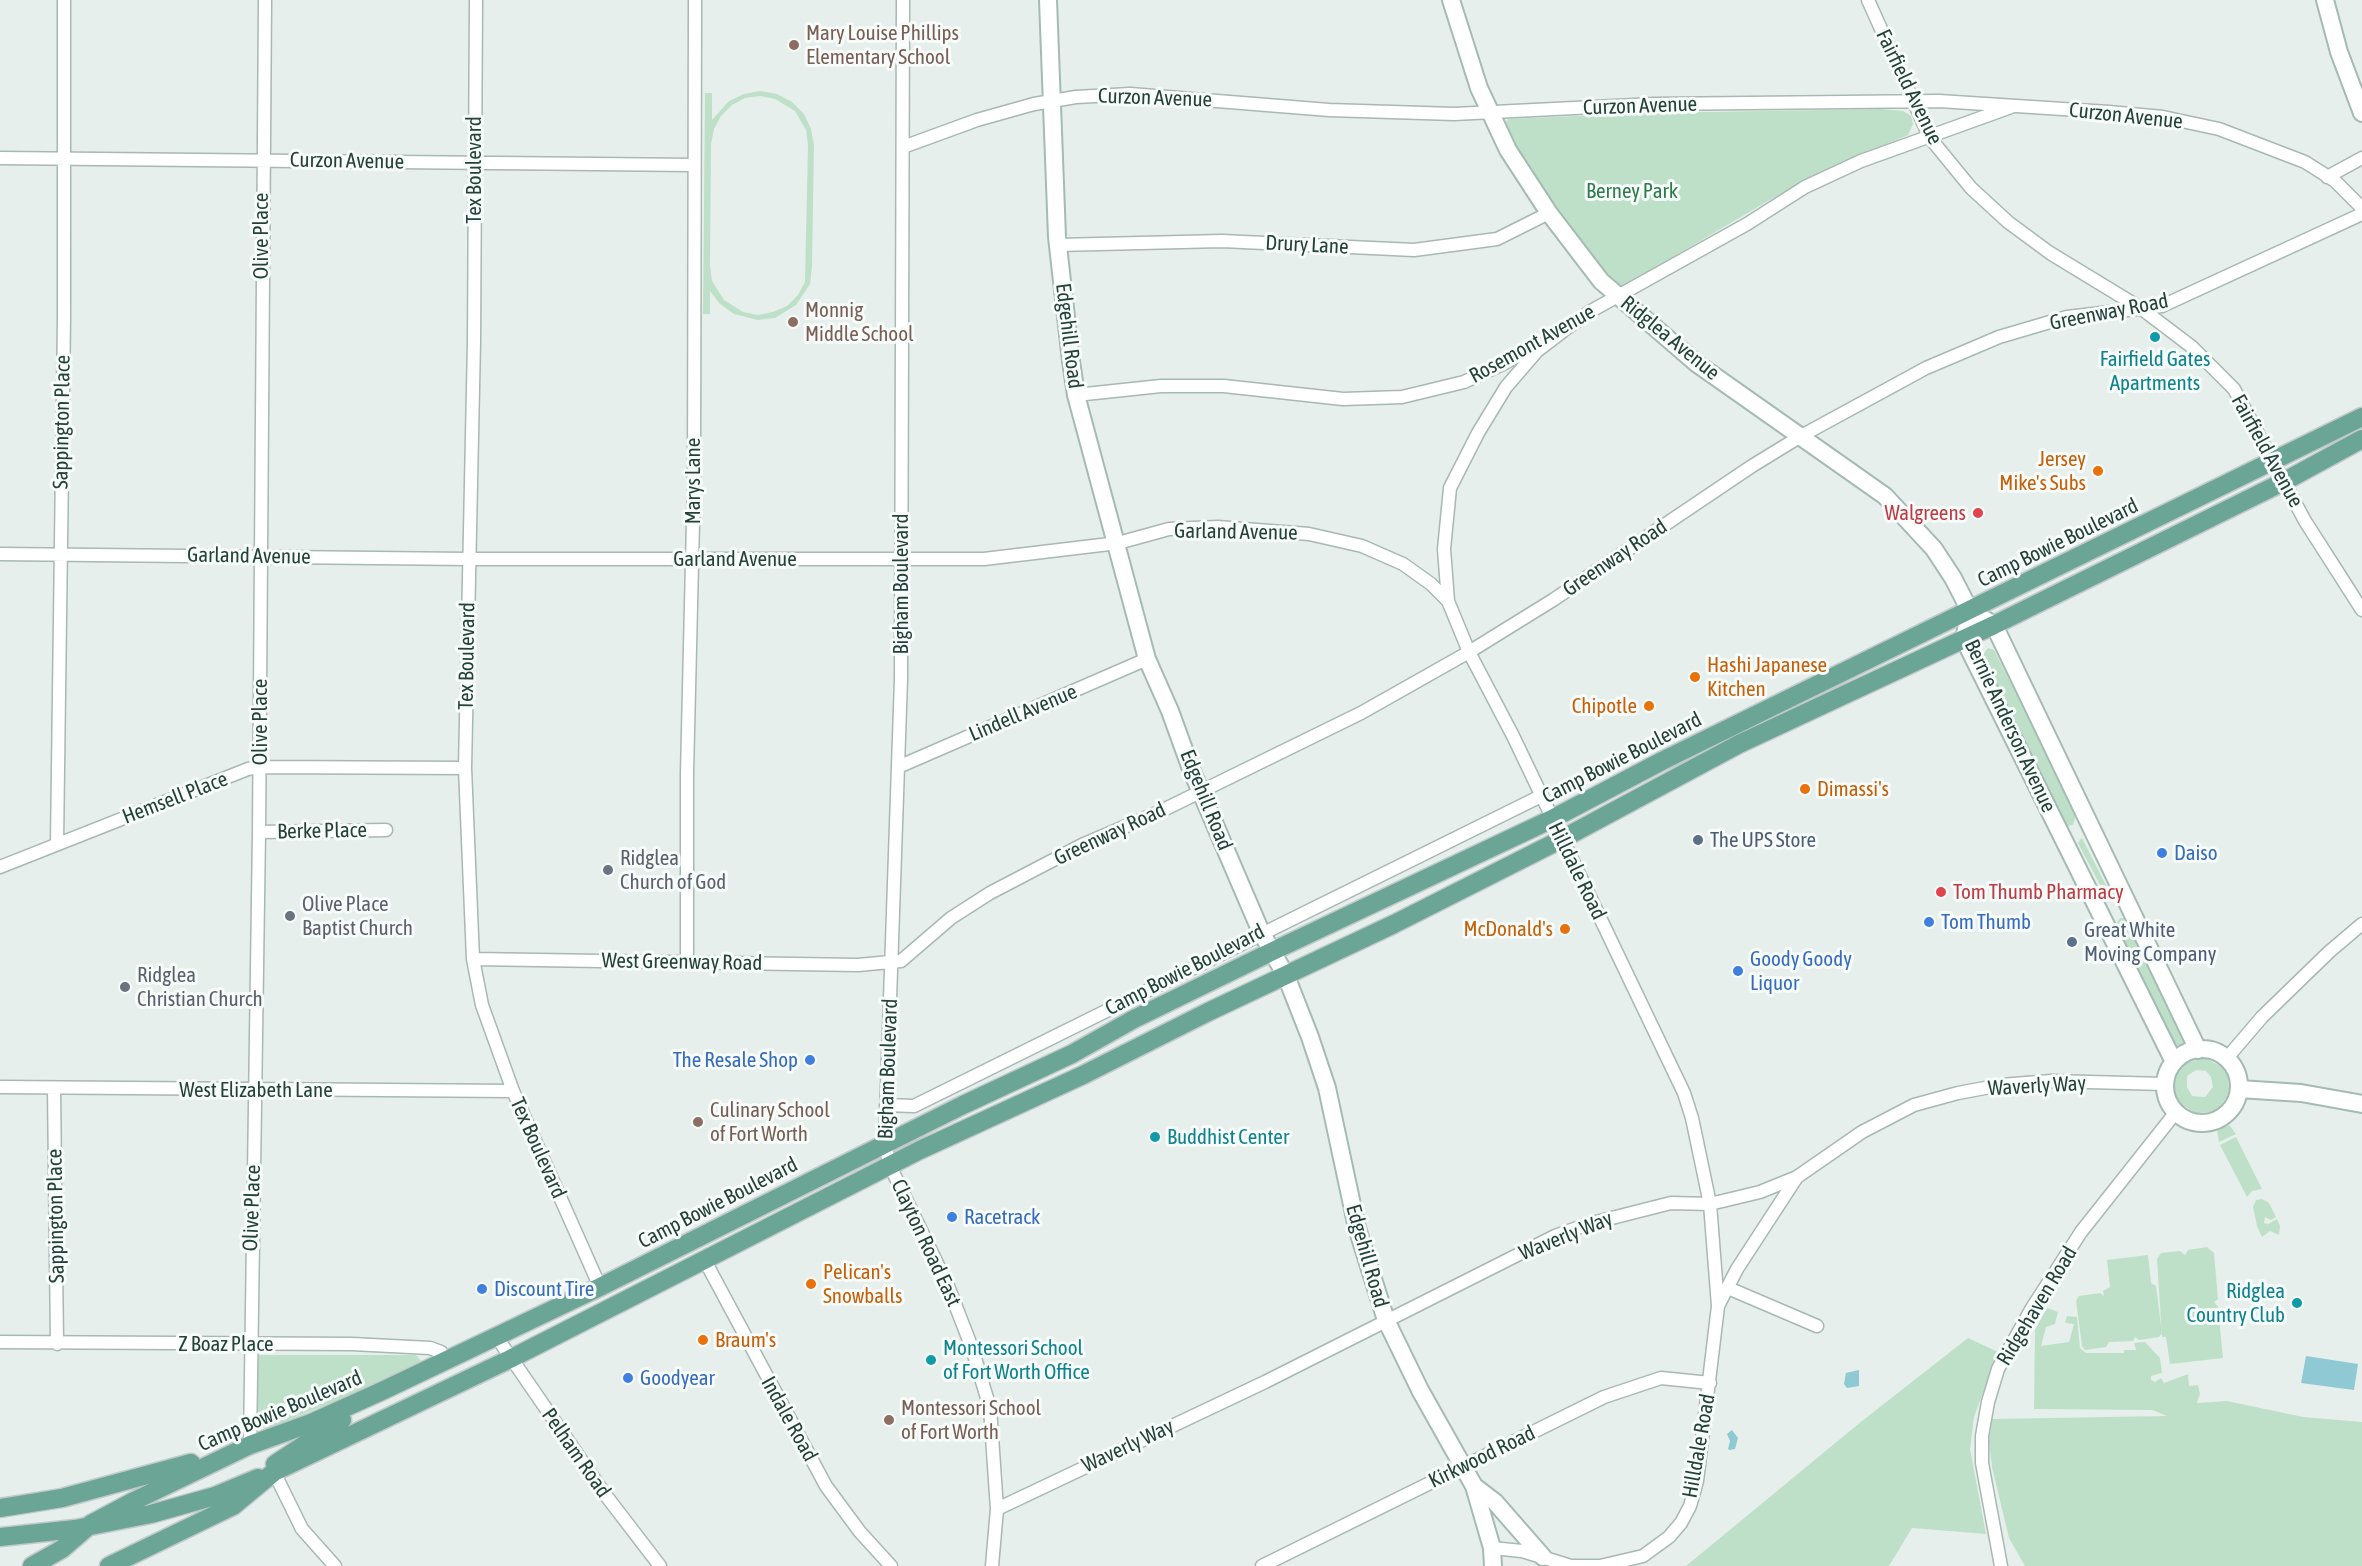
<!DOCTYPE html>
<html>
<head>
<meta charset="utf-8">
<style>
	body { margin:0 }
	canvas { display:block; background:#e6efeb }
</style>
</head>
<body>
<canvas width="2362" height="1566"></canvas>
<script>
const context = document.querySelector('canvas').getContext('2d');
context.lineJoin = 'round';
function fillPath(path, color) { context.fillStyle = color; context.fill(path, 'evenodd'); }
const toPath = rows => new Path2D(rows.map(r => 'M' + r).join(''));
function trace(path, color, width, dash) { context.strokeStyle = color; context.lineWidth = width; context.lineCap = dash ? 'butt' : 'round'; context.setLineDash(dash || []); context.stroke(path); }
function write(font, color, halo, rows, align = 'center') {
  context.font = font + ' "Asap Condensed",sans-serif'; context.lineWidth = 6; context.setLineDash([]); context.textBaseline = 'middle'; context.strokeStyle = halo; context.fillStyle = color; for (const [text, x, y, turn = 0] of rows) {
    context.save(); context.translate(x, y); context.rotate((+turn || 0) * Math.PI / 180); context.textAlign = isNaN(turn) ? turn : align; if (halo) context.strokeText(text, 0, 0); context.fillText(text, 0, 0); context.restore();
  }
}
const green = toPath([
	[760,91,777,94,792,102,804,114,811,129,814,145,812,267,810,284,796,305,775,318,758,320,734,314,720,304,710,291,710,314,703,314,705,93,712,93,712,120,729,101,744,94],
	[760,96,775,99,795,111,806,130,808,145,805,282,798,295,787,306,773,312,758,315,743,312,724,300,712,281,710,266,711,144,714,129,721,116,732,105,745,98],
	[1882,109,1903,111,1911,116,1913,124,1908,135,1853,158,1773,198,1622,287,1616,286,1536,190,1504,125,1508,119,1645,113],
	[1988,648,1994,650,2077,813,2073,825,2067,826,2061,822,1981,657],
	[2082,838,2112,897,2109,902,2078,843],
	[2120,918,2126,918,2186,1042,2183,1045,2175,1046,2114,927],
	[2205,1058,2222,1067,2228,1077,2229,1088,2227,1097,2219,1108,2210,1112,2196,1113,2181,1104,2174,1093,2174,1081,2178,1070,2185,1063],
	[2196,1070,2206,1071,2211,1077,2213,1087,2205,1097,2192,1096,2187,1087,2187,1076],
	[2224,1125,2230,1126,2236,1134,2219,1142,2217,1130],
	[2236,1137,2262,1189,2252,1191,2247,1197,2220,1145],
	[2262,1199,2269,1203,2276,1217,2271,1220,2265,1217,2264,1223,2268,1224,2277,1219,2280,1226,2279,1235,2270,1231,2262,1237,2257,1226,2253,1207,2256,1200],
	[2207,1247,2214,1253,2218,1299,2214,1302,2218,1307,2223,1358,2170,1364,2166,1337,2162,1337,2157,1259,2161,1253,2180,1251,2185,1255,2188,1250],
	[2148,1255,2151,1283,2156,1286,2162,1333,2159,1337,2139,1340,2135,1337,2133,1341,2109,1342,2106,1347,2085,1350,2082,1346,2076,1301,2079,1296,2100,1293,2104,1296,2103,1291,2110,1287,2107,1260],
	[2047,1308,2058,1312,2055,1324,2046,1327,2041,1346,2069,1342,2074,1324,2065,1323,2067,1316,2077,1317,2080,1348,2086,1353,2124,1353,2124,1350,2136,1350,2134,1343,2145,1342,2160,1358,2162,1373,2151,1376,2151,1380,2155,1382,2161,1378,2164,1383,2188,1374,2189,1386,2198,1385,2200,1394,2197,1403,2227,1401,2303,1417,2362,1422,2362,1566,2025,1566,2009,1538,1992,1467,1989,1442,1992,1419,2167,1416,2152,1410,2034,1409,2035,1330],
	[1968,1338,1998,1352,1974,1417,1970,1449,1986,1534,1912,1528,1889,1566,1686,1566,1862,1421],
	[258,1355,416,1355,421,1361,356,1393,268,1428,259,1427,256,1398]
]);
const water = toPath([
	[2306,1356,2358,1364,2354,1390,2301,1383],
	[1859,1370,1859,1386,1847,1388,1844,1384,1846,1373],
	[1732,1430,1738,1438,1735,1449,1730,1450,1728,1449,1730,1441,1727,1434]
]);
const street = toPath([
	[476,0,474,341,465,768,473,959,482,1005,513,1091,600,1287],
	[903,0,901,679,885,1145,890,1166,948,1286,972,1348,990,1408,997,1509,992,1566],
	[1868,0,1930,138,1971,188,2008,222,2050,253,2142,309,2192,347,2234,389,2305,521,2362,610],
	[903,147,977,120,1034,104,1076,97,1130,94,1329,110,1454,114,1654,104,1939,101,2109,112,2163,117,2219,129,2305,162,2335,181,2362,208],
	[0,158,694,165],
	[2327,177,2362,158],
	[1058,245,1222,241,1414,250,1497,239,1549,213],
	[1557,335,1591,311,1747,224,1805,187,1861,161,2011,107],
	[1076,395,1161,386,1224,386,1343,399,1402,397,1464,382,1503,364,1538,344],
	[0,554,468,559,984,559,1118,543,1169,529,1218,527,1309,534,1362,546,1403,564,1431,584,1448,601],
	[898,767,1147,659],
	[259,832,386,830],
	[57,844,64,317,64,0],
	[0,867,248,769,259,767,465,768],
	[473,959,858,965,901,961,951,918,990,893,1082,845,1159,812,1361,713,1469,652,1553,600,1752,466,1801,436,1926,368,1999,337,2067,317,2162,306,2362,214],
	[687,962,687,773,694,479,695,0],
	[2227,1058,2262,1017,2329,952,2362,924],
	[0,1087,513,1091],
	[54,1088,57,1344],
	[886,1105,914,1106,1541,796],
	[704,1259,826,1486,860,1532,891,1566],
	[1728,1288,1817,1326],
	[1718,1306,1737,1269,1797,1177],
	[496,1336,604,1493,660,1566],
	[0,1342,352,1344,430,1348,441,1352,443,1362],
	[250,1445,259,832,265,0],
	[274,1472,302,1529,335,1566],
	[997,1509,1265,1382,1555,1236,1588,1224,1671,1203,1710,1204,1760,1192,1797,1177,1862,1132,1914,1105,1958,1093,2001,1085,2051,1081,2164,1084],
	[1492,1548,1522,1551,1571,1566,1600,1566,1643,1556,1669,1537,1681,1523,1690,1506,1697,1481,1718,1306,1710,1204,1692,1118,1684,1093,1513,736,1469,652,1448,601,1444,549,1450,488,1478,433,1506,387,1537,351,1562,332],
	[1262,1566,1604,1397,1661,1378,1710,1383],
	[2001,1566,1982,1463,1982,1436,1988,1402,1998,1369,2032,1308,2081,1232,2176,1112]
]);
const secondary = toPath([
	[1048,0,1057,237,1071,361,1076,395,1147,659,1170,711,1191,769,1261,932,1286,976,1310,1037,1327,1088,1357,1228,1386,1320,1420,1390,1474,1486,1492,1548,1493,1566],
	[1451,0,1479,88,1508,150,1549,213,1601,281,1696,363,1885,496,1934,549,1953,578,1970,611],
	[2325,0,2339,52,2362,113],
	[1970,611,1964,639,2174,1062],
	[1970,611,1994,625,2198,1050],
	'2165 1086a37 37 0 1 1 74 0a37 37 0 1 1-74 0Z',
	[2239,1089,2301,1093,2362,1104],
	[1474,1486,1495,1502,1543,1557]
]);
const primary = toPath([
	[275,1464,342,1420],
	[0,1508,62,1498,191,1463],
	[0,1537,75,1529,151,1514,215,1496,258,1478],
	[32,1566,62,1549,91,1524,134,1501,250,1445,311,1423,382,1391,600,1287,963,1105,1072,1054,1134,1019,1273,951,1552,819,1662,761,2362,417],
	[109,1566,233,1506,274,1472,510,1359,920,1150,1083,1075,1208,1012,1394,924,1562,839,1739,744,1994,625,2285,481,2362,439]
]);
const markers = [
	[794,45,6,"#8d6e63"],
	[793,322,6,"#8d6e63"],
	[2155,337,6,"#0f9aa8"],
	[2098,471,6,"#e8710a"],
	[1978,513,6,"#e0444e"],
	[1695,677,6,"#e8710a"],
	[1649,706,6,"#e8710a"],
	[1805,789,6,"#e8710a"],
	[1698,840,6,"#5c6f8a"],
	[2162,853,6,"#3f7fe0"],
	[608,870,6,"#6b7280"],
	[1941,892,6,"#e0444e"],
	[290,916,6,"#6b7280"],
	[1929,922,6,"#3f7fe0"],
	[1565,929,6,"#e8710a"],
	[2072,942,6,"#5c6f8a"],
	[1738,971,6,"#3f7fe0"],
	[125,987,6,"#6b7280"],
	[810,1060,6,"#3f7fe0"],
	[698,1122,6,"#8d6e63"],
	[1155,1137,6,"#0f9aa8"],
	[952,1217,6,"#3f7fe0"],
	[811,1284,6,"#e8710a"],
	[482,1289,6,"#3f7fe0"],
	[2297,1303,6,"#0f9aa8"],
	[703,1340,6,"#e8710a"],
	[931,1360,6,"#0f9aa8"],
	[628,1378,6,"#3f7fe0"],
	[889,1420,6,"#8d6e63"]
];
const educationNames = [
	["Mary Louise Phillips",806,33],
	["Elementary School",806,57],
	["Monnig",805,310],
	["Middle School",805,334],
	["Culinary School",710,1110],
	["of Fort Worth",710,1134],
	["Montessori School",901,1408],
	["of Fort Worth",901,1432]
];
const streetNames = [
	["Fairfield Avenue",1909,87,64],
	["Curzon Avenue",1155,98,2],
	["Curzon Avenue",1640,106,-2],
	["Curzon Avenue",2126,116,6],
	["Curzon Avenue",347,161,1],
	["Tex Boulevard",474,170,-90],
	["Olive Place",261,236,-90],
	["Drury Lane",1307,245,3],
	["Greenway Road",2109,312,-11],
	["Edgehill Road",1069,336,83],
	["Ridglea Avenue",1670,338,39],
	["Rosemont Avenue",1532,344,-29],
	["Sappington Place",62,422,-89],
	["Fairfield Avenue",2267,451,61],
	["Marys Lane",693,481,-90],
	["Garland Avenue",1236,532,1],
	["Camp Bowie Boulevard",2058,543,-26],
	["Garland Avenue",249,556,1],
	["Greenway Road",1615,558,-34],
	["Garland Avenue",735,559],
	["Bigham Boulevard",901,584,-90],
	["Tex Boulevard",467,656,-89],
	["Lindell Avenue",1023,713,-23],
	["Olive Place",260,722,-90],
	["Bernie Anderson Avenue",2010,726,65],
	["Camp Bowie Boulevard",1622,758,-27],
	["Hemsell Place",175,798,-21],
	["Edgehill Road",1206,800,68],
	["Berke Place",322,831,-1],
	["Greenway Road",1110,834,-25],
	["Hilldale Road",1577,871,64],
	["West Greenway Road",682,962,1],
	["Camp Bowie Boulevard",1185,970,-27],
	["Bigham Boulevard",888,1069,-88],
	["Waverly Way",2037,1086,-3],
	["West Elizabeth Lane",256,1090],
	["Tex Boulevard",538,1148,66],
	["Camp Bowie Boulevard",718,1203,-27],
	["Olive Place",252,1208,-88],
	["Sappington Place",56,1216,-91],
	["Waverly Way",1566,1236,-22],
	["Clayton Road East",926,1243,65],
	["Edgehill Road",1367,1256,74],
	["Ridgehaven Road",2037,1306,-59],
	["Z Boaz Place",226,1344],
	["Camp Bowie Boulevard",280,1411,-23],
	["Indale Road",789,1419,61],
	["Waverly Way",1128,1446,-25],
	["Hilldale Road",1699,1446,-80],
	["Pelham Road",576,1453,55],
	["Kirkwood Road",1482,1457,-26]
];
const parkNames = [
	["Berney Park",1632,191]
];
const cultureNames = [
	["Fairfield Gates",2155,359,"center"],
	["Apartments",2155,383,"center"],
	["Buddhist Center",1167,1137],
	["Ridglea",2285,1291,"right"],
	["Country Club",2285,1315,"right"],
	["Montessori School",943,1348],
	["of Fort Worth Office",943,1372]
];
const foodNames = [
	["Jersey",2086,459,"right"],
	["Mike's Subs",2086,483,"right"],
	["Hashi Japanese",1707,665],
	["Kitchen",1707,689],
	["Chipotle",1637,706,"right"],
	["Dimassi's",1817,789],
	["McDonald's",1553,929,"right"],
	["Pelican's",823,1272],
	["Snowballs",823,1296],
	["Braum's",715,1340]
];
const healthNames = [
	["Walgreens",1966,513],
	["Tom Thumb Pharmacy",1953,892,"left"]
];
const serviceNames = [
	["The UPS Store",1710,840],
	["Great White",2084,930],
	["Moving Company",2084,954]
];
const shopNames = [
	["Daiso",2174,853],
	["Tom Thumb",1941,922],
	["Goody Goody",1750,959],
	["Liquor",1750,983],
	["The Resale Shop",798,1060,"right"],
	["Racetrack",964,1217],
	["Discount Tire",494,1289],
	["Goodyear",640,1378]
];
const worshipNames = [
	["Ridglea",620,858],
	["Church of God",620,882],
	["Olive Place",302,904],
	["Baptist Church",302,928],
	["Ridglea",137,975],
	["Christian Church",137,999]
];
fillPath(green, '#bfe0c8');
fillPath(water, '#8ec9d4');
trace(street, '#a8b8b2', 15);
trace(secondary, '#a4bbb3', 20);
trace(primary, '#c2cac8', 21);
trace(street, '#fff', 12);
trace(secondary, '#fff', 16);
trace(primary, '#6aa596', 18);
for (const [x, y, r, color] of markers) { const dot = new Path2D(); dot.arc(x, y, r, 0, 2 * Math.PI); context.fillStyle = color; context.fill(dot); trace(dot, '#f7fbf9', 2); }
write('21px', '#785e54', '#f7fbf9', educationNames, 'left');
write('21px', '#24423a', '#f7fbf9', streetNames);
write('21px', '#2d7a4b', '#f7fbf9', parkNames);
write('21px', '#0d838f', '#f7fbf9', cultureNames, 'left');
write('21px', '#c56008', '#f7fbf9', foodNames, 'left');
write('21px', '#be3a42', '#f7fbf9', healthNames, 'right');
write('21px', '#4e5e75', '#f7fbf9', serviceNames, 'left');
write('21px', '#366cbe', '#f7fbf9', shopNames, 'left');
write('21px', '#5b616d', '#f7fbf9', worshipNames, 'left');
</script>
</body>
</html>
